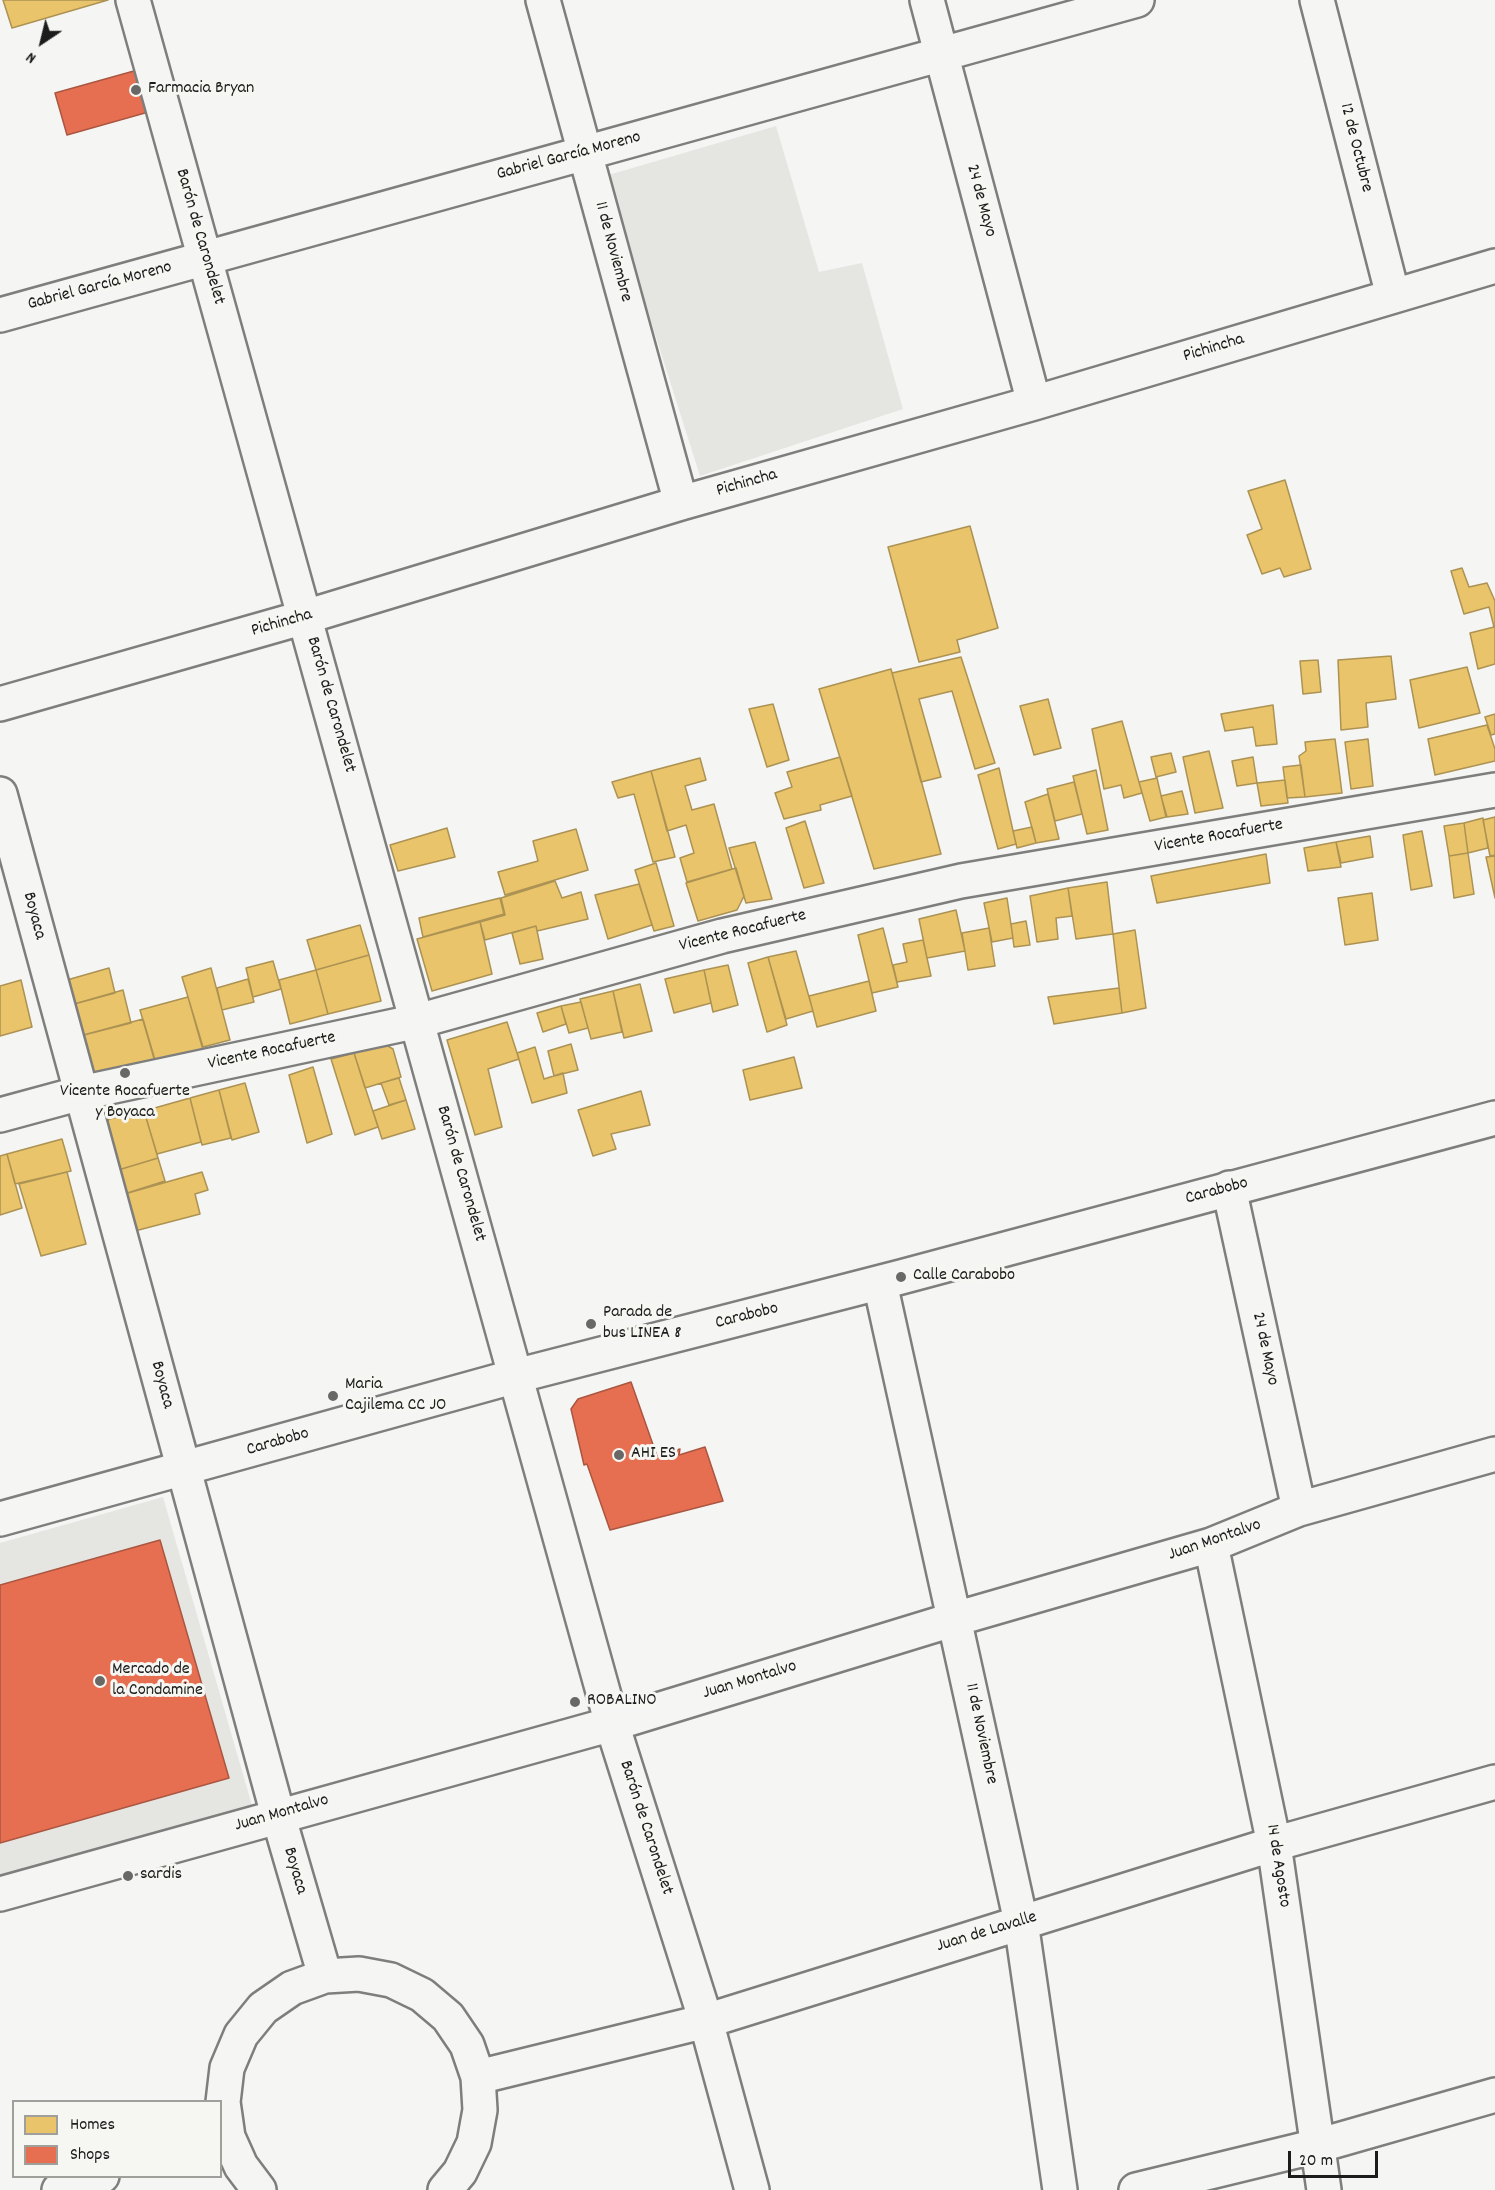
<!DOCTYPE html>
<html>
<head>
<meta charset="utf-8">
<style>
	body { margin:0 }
	#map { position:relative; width:1495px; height:2190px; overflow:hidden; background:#f5f5f3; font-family:Dekko,sans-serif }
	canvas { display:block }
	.legend { position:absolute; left:12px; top:2100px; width:210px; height:78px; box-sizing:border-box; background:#f6f6f2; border:2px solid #9f9f9c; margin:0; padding:8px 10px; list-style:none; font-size:18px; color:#1c1c1c }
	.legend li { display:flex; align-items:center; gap:12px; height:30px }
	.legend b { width:30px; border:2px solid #9f9f9c }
	.north { position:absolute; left:12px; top:12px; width:60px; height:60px; -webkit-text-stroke:4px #f6f6f2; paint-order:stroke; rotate:215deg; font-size:16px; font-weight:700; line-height:24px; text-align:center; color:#1c1c1c }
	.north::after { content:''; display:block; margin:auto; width:21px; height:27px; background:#1c1c1c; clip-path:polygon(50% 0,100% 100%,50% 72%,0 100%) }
	.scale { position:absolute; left:1288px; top:2151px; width:90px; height:27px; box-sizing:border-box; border:3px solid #1c1c1c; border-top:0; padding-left:8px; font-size:18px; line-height:21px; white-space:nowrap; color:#1c1c1c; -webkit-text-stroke:4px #f6f6f2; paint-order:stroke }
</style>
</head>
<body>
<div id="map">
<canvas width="1495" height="2190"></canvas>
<ul class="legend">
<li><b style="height:16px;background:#e9c46a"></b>Homes</li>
<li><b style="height:16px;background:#e76f51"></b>Shops</li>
</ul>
<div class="north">N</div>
<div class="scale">20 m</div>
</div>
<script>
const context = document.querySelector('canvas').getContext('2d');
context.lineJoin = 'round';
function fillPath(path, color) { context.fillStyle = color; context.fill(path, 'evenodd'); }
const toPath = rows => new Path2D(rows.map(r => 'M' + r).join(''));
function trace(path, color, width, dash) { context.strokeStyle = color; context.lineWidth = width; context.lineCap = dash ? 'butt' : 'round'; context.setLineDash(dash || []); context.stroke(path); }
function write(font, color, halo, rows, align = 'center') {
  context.font = font + ' Dekko,sans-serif'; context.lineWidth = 6; context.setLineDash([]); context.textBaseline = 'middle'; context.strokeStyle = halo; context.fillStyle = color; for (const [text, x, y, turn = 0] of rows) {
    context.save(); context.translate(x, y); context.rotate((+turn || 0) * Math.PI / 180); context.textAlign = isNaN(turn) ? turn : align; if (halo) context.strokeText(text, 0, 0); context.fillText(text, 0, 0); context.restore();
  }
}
const built = toPath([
	[776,126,819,272,862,263,903,409,700,476,605,176],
	[163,1497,253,1809,0,1881,0,1543]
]);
const homes = toPath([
	[3,0,108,0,12,28,3,0],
	[1285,480,1311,569,1284,577,1280,568,1262,574,1247,535,1262,529,1248,491,1285,480],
	[970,526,998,628,957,640,960,652,919,662,888,547,970,526],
	[1462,568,1469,587,1487,583,1495,601,1495,664,1478,669,1470,633,1494,627,1489,607,1464,614,1451,571,1462,568],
	[1391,656,1396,699,1366,703,1368,727,1341,730,1338,660,1391,656],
	[961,657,995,763,975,769,952,691,919,699,941,777,921,782,892,673,961,657],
	[1318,660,1321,692,1303,694,1300,661,1318,660],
	[1467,667,1480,713,1419,728,1410,680,1467,667],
	[891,669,941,854,874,869,819,689,891,669],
	[1048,699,1061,748,1034,755,1020,706,1048,699],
	[773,704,789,760,767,767,749,709,773,704],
	[1273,705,1277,744,1256,746,1253,727,1225,731,1221,714,1273,705],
	[1495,714,1495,734,1491,735,1485,717,1495,714],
	[1122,721,1142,793,1124,798,1121,785,1104,789,1092,729,1122,721],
	[1487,725,1495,749,1495,761,1435,775,1428,739,1487,725],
	[1335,739,1342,793,1305,797,1299,756,1306,751,1305,742,1335,739],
	[1368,739,1373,786,1351,789,1345,742,1368,739],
	[1209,751,1223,808,1195,813,1183,757,1209,751],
	[1171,753,1176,772,1156,777,1151,757,1171,753],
	[840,757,852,796,820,805,821,810,784,819,775,793,792,787,787,772,840,757],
	[1253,757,1257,783,1237,786,1232,761,1253,757],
	[700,758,706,780,685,786,692,810,714,804,732,869,687,882,680,858,694,853,686,825,667,831,651,771,700,758],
	[1301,765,1305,797,1287,798,1283,767,1301,765],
	[999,768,1016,844,998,849,978,775,999,768],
	[1096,770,1108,830,1087,834,1073,776,1096,770],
	[651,771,675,857,653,862,634,794,618,798,612,782,651,771],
	[1157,778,1166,817,1150,821,1139,782,1157,778],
	[1285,780,1288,803,1261,806,1257,783,1285,780],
	[1074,782,1082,814,1055,821,1047,789,1074,782],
	[1182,791,1188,814,1167,817,1161,796,1182,791],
	[1048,794,1059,839,1036,843,1025,802,1048,794],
	[1495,817,1495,855,1490,856,1483,820,1495,817],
	[1483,818,1488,848,1468,853,1464,823,1483,818],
	[805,821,824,883,804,888,786,828,805,821],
	[1464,823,1468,853,1449,856,1444,826,1464,823],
	[1032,827,1036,843,1017,848,1013,831,1032,827],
	[447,828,455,857,398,871,390,845,447,828],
	[576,829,588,870,505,895,498,872,538,861,533,841,576,829],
	[1422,831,1432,886,1411,890,1403,835,1422,831],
	[1370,836,1373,857,1341,863,1336,842,1370,836],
	[755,842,772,899,746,903,729,848,755,842],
	[1336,842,1341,867,1308,871,1304,848,1336,842],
	[1468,853,1474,894,1454,898,1449,856,1468,853],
	[1266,854,1270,883,1157,903,1151,876,1266,854],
	[1495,856,1495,898,1486,857,1495,856],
	[656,863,674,926,654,931,635,870,656,863],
	[736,868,744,896,737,910,698,921,686,883,736,868],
	[555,881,562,898,581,892,588,919,537,931,536,926,485,940,480,922,505,915,501,898,555,881],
	[1107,882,1113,934,1076,939,1068,888,1107,882],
	[639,884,652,925,608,939,595,895,639,884],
	[1068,888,1072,916,1056,918,1058,939,1037,942,1030,896,1068,888],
	[1372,893,1378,940,1345,945,1338,898,1372,893],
	[500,898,504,914,423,937,419,918,500,898],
	[1007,898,1013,938,992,942,984,903,1007,898],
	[956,910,965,951,927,958,919,919,956,910],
	[1026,921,1030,945,1014,947,1011,924,1026,921],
	[480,922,492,974,432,991,417,939,480,922],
	[360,925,369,955,316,970,307,940,360,925],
	[536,926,543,959,520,964,512,933,536,926],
	[883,928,898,987,872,993,858,935,883,928],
	[989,928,995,966,968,970,962,933,989,928],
	[1135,930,1146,1008,1122,1013,1113,934,1135,930],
	[923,940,931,976,897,982,893,965,907,962,903,944,923,940],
	[796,951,813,1011,786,1019,768,957,796,951],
	[369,955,381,1001,328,1014,316,970,369,955],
	[768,957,787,1025,767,1032,748,963,768,957],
	[273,961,281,989,253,997,246,968,273,961],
	[728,965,738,1005,713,1012,704,970,728,965],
	[109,968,115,993,67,1006,60,982,109,968],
	[211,968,230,1040,203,1047,182,977,211,968],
	[316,970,328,1014,290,1024,279,980,316,970],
	[704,970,711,1003,674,1013,665,979,704,970],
	[248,979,254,1002,222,1010,217,988,248,979],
	[21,980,32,1027,0,1036,0,986,21,980],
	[869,981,876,1011,817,1027,809,996,869,981],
	[640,984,652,1031,624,1038,613,991,640,984],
	[1119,988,1122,1013,1054,1024,1048,997,1119,988],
	[123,990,131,1023,76,1037,67,1006,123,990],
	[613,991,622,1032,591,1039,580,999,613,991],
	[188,997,203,1050,155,1062,140,1010,188,997],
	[581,1002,588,1028,569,1033,561,1006,581,1002],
	[561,1006,566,1024,543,1032,537,1013,561,1006],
	[143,1019,155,1060,103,1075,88,1069,76,1037,143,1019],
	[507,1022,519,1059,488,1069,502,1127,475,1135,447,1040,507,1022],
	[383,1043,393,1049,401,1077,365,1088,354,1053,383,1043],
	[571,1044,578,1070,554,1076,548,1051,571,1044],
	[535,1047,544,1079,563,1073,567,1093,532,1103,517,1053,535,1047],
	[354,1053,378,1127,355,1135,331,1059,354,1053],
	[794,1057,802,1088,750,1100,743,1070,794,1057],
	[313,1067,332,1134,307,1143,289,1075,313,1067],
	[399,1078,406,1100,389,1105,381,1083,399,1078],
	[245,1083,259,1132,232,1140,219,1090,245,1083],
	[219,1090,231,1138,202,1145,190,1098,219,1090],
	[641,1091,650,1125,611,1134,616,1149,593,1156,578,1110,641,1091],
	[190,1098,201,1142,157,1154,144,1111,190,1098],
	[406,1100,415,1129,382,1139,373,1111,406,1100],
	[144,1111,158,1158,115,1171,102,1129,109,1119,144,1111],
	[62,1139,71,1171,15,1184,7,1154,62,1139],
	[7,1154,22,1208,0,1215,0,1156,7,1154],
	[158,1158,165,1181,121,1195,115,1171,158,1158],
	[67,1172,86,1244,41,1256,19,1184,67,1172],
	[202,1172,208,1190,195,1194,200,1214,131,1232,121,1195,202,1172]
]);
const shops = toPath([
	[141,69,152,111,67,135,55,93,141,69],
	[631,1382,657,1456,680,1449,679,1455,705,1447,723,1501,610,1530,587,1464,584,1465,571,1409,578,1399,631,1382],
	[160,1540,229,1778,0,1843,0,1585,160,1540]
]);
const minor = toPath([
	[133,0,612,1724,706,2021,752,2190],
	[543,0,681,503],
	[927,0,1034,403],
	[1317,0,1393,296],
	[0,315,1137,0],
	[0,704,305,617,681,503,1034,403,1495,266],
	[0,794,278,1815,325,1976],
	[1229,1188,1299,1509],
	[880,1283,1021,1922,1060,2190],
	[1211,1545,1274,1844,1324,2190],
	[0,1894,612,1724,955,1619,1211,1545,1299,1509,1495,1454],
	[478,2077,706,2021,1274,1844,1495,1782],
	[59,2190,102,2176],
	[259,2190,241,2166,228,2137,223,2102,227,2068,241,2035,263,2008,292,1988,325,1976,359,1974,391,1980,422,1995,448,2017,467,2045,478,2077,480,2110,474,2143,460,2172,445,2190],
	[1136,2190,1317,2146,1495,2095]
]);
const major = toPath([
	[0,1115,81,1093,418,1021,722,936,961,881,1495,790],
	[0,1519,516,1376,901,1277,1495,1118]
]);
const markers = [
	[136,90,6,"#686867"],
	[125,1073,6,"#686867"],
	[901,1277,6,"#686867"],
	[591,1324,6,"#686867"],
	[333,1396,6,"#686867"],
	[619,1455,6,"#686867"],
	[100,1681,6,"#686867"],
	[575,1702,6,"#686867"],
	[128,1876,6,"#686867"]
];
const poiNames = [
	["Farmacia Bryan",148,90],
	["Vicente Rocafuerte",125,1093,"center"],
	["y Boyaca",125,1114,"center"],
	["Calle Carabobo",913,1277],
	["Parada de",603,1314],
	["bus LINEA 8",603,1335],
	["Maria",345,1386],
	["Cajilema CC JO",345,1407],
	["AHI ES",631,1455],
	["Mercado de",112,1671],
	["la Condamine",112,1692],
	["ROBALINO",587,1702],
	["sardis",140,1876]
];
const streetNames = [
	["12 de Octubre",1355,148,76],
	["Gabriel García Moreno",569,157,-15],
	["24 de Mayo",980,201,75],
	["Barón de Carondelet",199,237,74],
	["11 de Noviembre",612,252,75],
	["Gabriel García Moreno",100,287,-15],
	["Pichincha",1214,349,-17],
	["Pichincha",747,484,-16],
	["Pichincha",282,624,-16],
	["Barón de Carondelet",330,705,74],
	["Vicente Rocafuerte",1219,837,-10],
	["Boyaca",33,916,75],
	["Vicente Rocafuerte",743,932,-14],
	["Vicente Rocafuerte",272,1052,-12],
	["Barón de Carondelet",460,1174,74],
	["Carabobo",1217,1192,-15],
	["Carabobo",747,1317,-14],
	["24 de Mayo",1264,1349,78],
	["Boyaca",161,1385,75],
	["Carabobo",278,1443,-16],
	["Juan Montalvo",1215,1541,-19],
	["Juan Montalvo",750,1681,-17],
	["11 de Noviembre",980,1734,78],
	["Juan Montalvo",282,1814,-16],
	["Barón de Carondelet",645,1828,72],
	["14 de Agosto",1277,1866,81],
	["Boyaca",294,1871,74],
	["Juan de Lavalle",987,1933,-17]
];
fillPath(built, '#e5e5e2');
fillPath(homes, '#e9c46a');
trace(homes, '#ac9253', 1.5);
fillPath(shops, '#e76f51');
trace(shops, '#aa5641', 1.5);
trace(minor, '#7e7e7d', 38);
trace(major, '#7e7e7d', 38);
trace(minor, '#f5f5f3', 33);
trace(major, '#f5f5f3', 33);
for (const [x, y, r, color] of markers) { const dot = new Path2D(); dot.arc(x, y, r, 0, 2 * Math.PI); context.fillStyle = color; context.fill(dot); trace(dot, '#f6f6f2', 2); }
write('18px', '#1c1c1c', '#f6f6f2', poiNames, 'left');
write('18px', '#1c1c1c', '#f6f6f2', streetNames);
</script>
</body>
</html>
